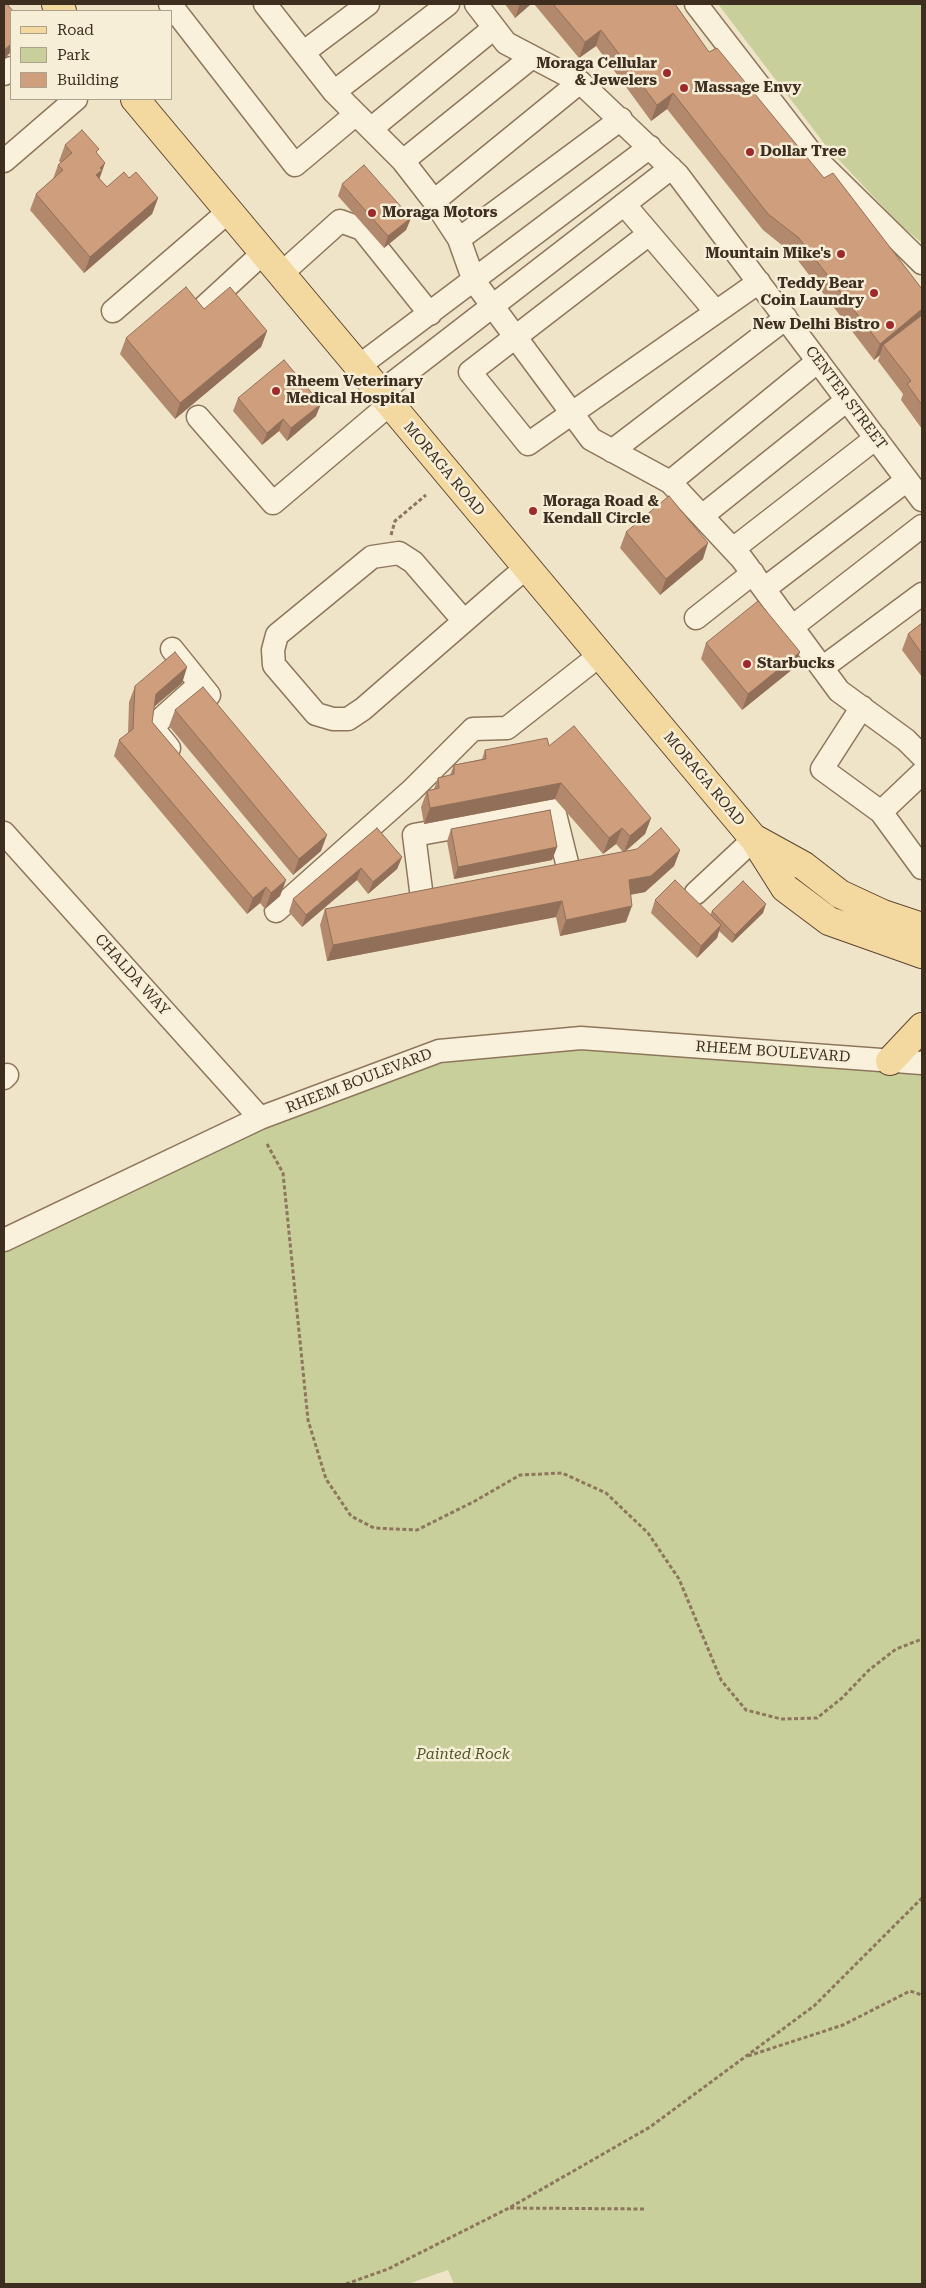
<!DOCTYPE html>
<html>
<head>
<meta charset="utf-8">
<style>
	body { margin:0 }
	#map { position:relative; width:926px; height:2288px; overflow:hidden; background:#f0e4c8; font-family:"Roboto Serif",serif }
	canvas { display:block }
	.frame { position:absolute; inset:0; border:5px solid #3d2e20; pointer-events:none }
	.legend { position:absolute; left:10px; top:10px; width:162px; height:90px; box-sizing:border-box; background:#f7eed8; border:1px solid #ada18e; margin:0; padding:6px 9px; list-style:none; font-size:15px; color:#3d2e20 }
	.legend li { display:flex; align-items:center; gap:10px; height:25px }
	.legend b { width:25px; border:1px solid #ada18e }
</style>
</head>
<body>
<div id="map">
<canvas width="926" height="2288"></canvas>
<div class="frame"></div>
<ul class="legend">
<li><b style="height:6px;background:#f3d9a0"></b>Road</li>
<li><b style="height:14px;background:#c9cf9b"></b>Park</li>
<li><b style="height:14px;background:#cf9f7d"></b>Building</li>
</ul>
</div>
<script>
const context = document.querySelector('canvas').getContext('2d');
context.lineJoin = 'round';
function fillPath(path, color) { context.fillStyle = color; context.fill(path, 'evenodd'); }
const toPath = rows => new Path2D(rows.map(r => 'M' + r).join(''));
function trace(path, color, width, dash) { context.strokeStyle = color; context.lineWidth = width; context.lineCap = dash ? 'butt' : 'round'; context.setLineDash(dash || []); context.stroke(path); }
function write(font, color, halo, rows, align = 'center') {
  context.font = font + ' "Roboto Serif",serif'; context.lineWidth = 5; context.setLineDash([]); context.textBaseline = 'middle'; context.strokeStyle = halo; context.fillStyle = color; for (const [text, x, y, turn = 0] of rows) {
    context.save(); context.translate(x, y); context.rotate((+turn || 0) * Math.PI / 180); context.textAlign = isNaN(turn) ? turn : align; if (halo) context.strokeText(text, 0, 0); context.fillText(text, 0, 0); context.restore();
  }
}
const green = toPath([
	[718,4,922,4,922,243,899,224,826,146],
	[581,1038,922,1063,922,2284,454,2284,448,2270,408,2284,4,2284,4,1240,439,1051]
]);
const path = toPath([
	[391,535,395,521,426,495],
	[267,1144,283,1173,308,1420,326,1479,351,1516,374,1528,417,1530,475,1501,520,1475,562,1473,606,1493,648,1533,679,1579,721,1680,746,1710,781,1719,817,1718,842,1698,869,1670,896,1649,922,1639],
	[748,2056,843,2025,910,1991,922,1995],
	[510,2208,644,2209],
	[346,2284,388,2269,509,2208,650,2127,814,2006,922,1898]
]);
const minor = toPath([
	[170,4,295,165,356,114],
	[265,4,334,92,403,161,434,201,459,239,474,281,591,439,670,482,742,559,839,691,906,740,922,756],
	[476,4,506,43,580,82,678,175,922,500],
	[696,4,815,158,922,263],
	[304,52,368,4],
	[4,74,11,68],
	[334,92,448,4],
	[372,128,494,28],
	[4,161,76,99],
	[403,161,532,57],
	[434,201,580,82],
	[624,204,716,312],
	[649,234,470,372,528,444,759,282],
	[459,239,621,119],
	[281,274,340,221,362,229,430,314],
	[201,310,263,253],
	[113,311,229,211],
	[359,366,650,147],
	[380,393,671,168],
	[198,417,273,503,390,404],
	[612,451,786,318],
	[670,482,818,361],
	[702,516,847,400],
	[733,549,876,438],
	[764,589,907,480],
	[696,618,753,573],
	[464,621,413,562,399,553,372,557,277,635,273,650,274,665,316,714,333,719,348,719,363,709,508,583,527,567],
	[792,627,922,526],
	[172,649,209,695],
	[822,668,922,594],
	[862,707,822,769,881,812,922,868],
	[169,748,152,727,200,684],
	[881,812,922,773],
	[4,833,260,1118],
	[696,893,754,839],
	[422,898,414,835,554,810,569,871],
	[276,911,412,790,473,729,507,728,600,655],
	[4,1078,7,1075],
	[4,1240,260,1118,439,1051,581,1038,922,1063]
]);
const major = toPath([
	[56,4,62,11],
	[135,99,754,839,785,888,829,921,922,954],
	[755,839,804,866,840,894,883,914,922,927],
	[890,1061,922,1027]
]);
const wall = toPath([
	[505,4,531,4,515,18],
	[534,4,675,4,709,52,824,178,922,289,922,429,901,400,903,394,878,361,880,355,874,360,793,254,763,230,667,109,651,121,596,46,579,58],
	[65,145,98,154,99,179,107,187,129,178,158,198,152,214,84,273,30,210,36,194,53,179,58,165,61,163,59,161],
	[342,184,411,218,406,230,384,248,338,196],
	[204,309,267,331,261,347,175,419,120,354,126,338],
	[238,398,316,416,287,441,279,431,262,445,233,411],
	[626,532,703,559,660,595,620,548],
	[922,623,922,677,902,650,908,634],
	[706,643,794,668,742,710,701,659],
	[187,667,182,683,154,707,152,722,286,880,280,896,265,909,260,903,247,914,114,756,119,740,128,733,129,702,135,686],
	[175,710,321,851,293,875,169,726],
	[549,746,651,818,645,834,625,852,680,850,674,866,645,892,630,895,626,922,560,936,556,917,327,961,320,925,325,909,623,852,616,844,603,854,555,799,424,824,421,807,427,791,434,789,438,778,450,775,454,765,482,759,485,750],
	[377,828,402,857,397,869,368,894,357,880,302,927,289,912,293,899],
	[451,829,557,847,552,860,454,879,447,841],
	[655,900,710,915,712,911,763,913,732,943,719,931,717,938,697,958,651,913]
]);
const shadedWall = toPath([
	[520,4,531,4,515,18],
	[601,30,596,46,579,58,585,42],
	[11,44,11,52,4,59,4,50],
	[673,93,667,109,651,121,657,105],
	[105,163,97,186,96,175,100,168],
	[158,198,152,214,84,273,90,257],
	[411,218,406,230,384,248,388,236],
	[922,309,922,320,883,345,880,355,874,360,880,344],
	[267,331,261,347,175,419,180,403],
	[321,404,316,416,287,441,291,428],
	[283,419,279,431,262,445,267,433],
	[708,543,703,559,660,595,666,579],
	[800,652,794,668,742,710,748,694],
	[187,667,182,683,150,710,156,694],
	[561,783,555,799,424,824,430,808],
	[651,818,645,834,624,852,630,836],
	[622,828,616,844,603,854,609,838],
	[327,835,321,851,293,875,299,859],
	[557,847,552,860,454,879,458,867],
	[680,850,674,866,645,892,623,896,629,880],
	[402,857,397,869,368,894,373,882],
	[361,868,357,880,302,927,306,915],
	[286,880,280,896,265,909,271,893],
	[266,887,260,903,247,914,253,898],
	[562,901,556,917,327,961,333,945],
	[766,904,763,913,732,943,735,935],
	[632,906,626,922,560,936,566,920],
	[721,925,717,938,697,958,701,946]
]);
const building = toPath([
	[4,4,7,4,13,11,11,11,11,44,4,50,4,4],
	[553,4,675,4,709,52,717,48,824,178,833,173,922,289,922,309,880,344,799,238,768,214,673,93,657,105,601,30,585,42,553,4],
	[82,130,99,149,96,152,105,163,100,168,102,170,96,175,107,187,124,172,129,178,136,172,158,198,90,257,36,194,63,170,58,165,72,153,65,145,82,130],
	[364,165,411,218,388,236,342,184,364,165],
	[186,287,204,309,230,287,267,331,180,403,126,338,186,287],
	[922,315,922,405,907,384,911,381,883,345,922,315],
	[284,360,321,404,291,428,283,419,267,433,238,398,284,360],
	[669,496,708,543,666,579,626,532,669,496],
	[758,601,800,652,748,694,706,643,758,601],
	[922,623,922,654,908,634,922,623],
	[175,652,187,667,156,694,152,722,286,880,271,893,266,887,253,898,119,740,133,729,135,686,175,652],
	[203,687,327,835,299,859,175,710,203,687],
	[574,726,651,818,630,836,622,828,609,838,561,783,430,808,427,791,439,788,438,778,454,774,454,765,486,759,485,750,547,738,549,746,574,726],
	[550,810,557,847,458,867,451,829,550,810],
	[377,828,402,857,373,882,361,868,306,915,293,899,377,828],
	[661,828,680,850,651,876,629,880,632,906,566,920,562,901,333,945,325,909,637,849,661,828],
	[675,880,721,925,701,946,655,900,675,880],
	[743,881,766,904,735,935,712,911,743,881]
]);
const markers = [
	[667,73,5,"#9e2a2b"],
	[684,88,5,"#9e2a2b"],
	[750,152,5,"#9e2a2b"],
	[372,213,5,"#9e2a2b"],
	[841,254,5,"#9e2a2b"],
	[874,293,5,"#9e2a2b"],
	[890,325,5,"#9e2a2b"],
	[276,391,5,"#9e2a2b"],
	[533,511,5,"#9e2a2b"],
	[747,664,5,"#9e2a2b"]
];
const poiNames = [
	["Moraga Cellular",657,64,"right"],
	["& Jewelers",657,81,"right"],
	["Massage Envy",694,88],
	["Dollar Tree",760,152],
	["Moraga Motors",382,213],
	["Mountain Mike's",831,254,"right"],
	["Teddy Bear",864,284,"right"],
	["Coin Laundry",864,301,"right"],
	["New Delhi Bistro",880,325,"right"],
	["Rheem Veterinary",286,382],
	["Medical Hospital",286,399],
	["Moraga Road &",543,502],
	["Kendall Circle",543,519],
	["Starbucks",757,664]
];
const streetNames = [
	["CENTER STREET",846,398,53],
	["MORAGA ROAD",444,469,50],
	["MORAGA ROAD",704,779,50],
	["CHALDA WAY",132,975,48],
	["RHEEM BOULEVARD",773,1052,4],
	["RHEEM BOULEVARD",359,1081,-21]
];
const parkNames = [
	["Painted Rock",463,1755]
];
fillPath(green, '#c9cf9b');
trace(minor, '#8d765c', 25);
trace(major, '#5b4430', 30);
trace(path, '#8d765c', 3, [4, 2.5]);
trace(minor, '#faf1dc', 22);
trace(major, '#f3d9a0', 28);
fillPath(wall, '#b2896c');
fillPath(shadedWall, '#916f58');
fillPath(building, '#cf9f7d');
trace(building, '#916f58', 1);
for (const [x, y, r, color] of markers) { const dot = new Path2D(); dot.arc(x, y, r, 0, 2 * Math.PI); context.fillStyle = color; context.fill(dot); trace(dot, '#f7eed8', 2); }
write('bold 15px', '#3d2e20', '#f7eed8', poiNames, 'left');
write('15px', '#3d2e20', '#f7eed8', streetNames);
write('italic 15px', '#4d5a26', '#f7eed8', parkNames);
</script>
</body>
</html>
